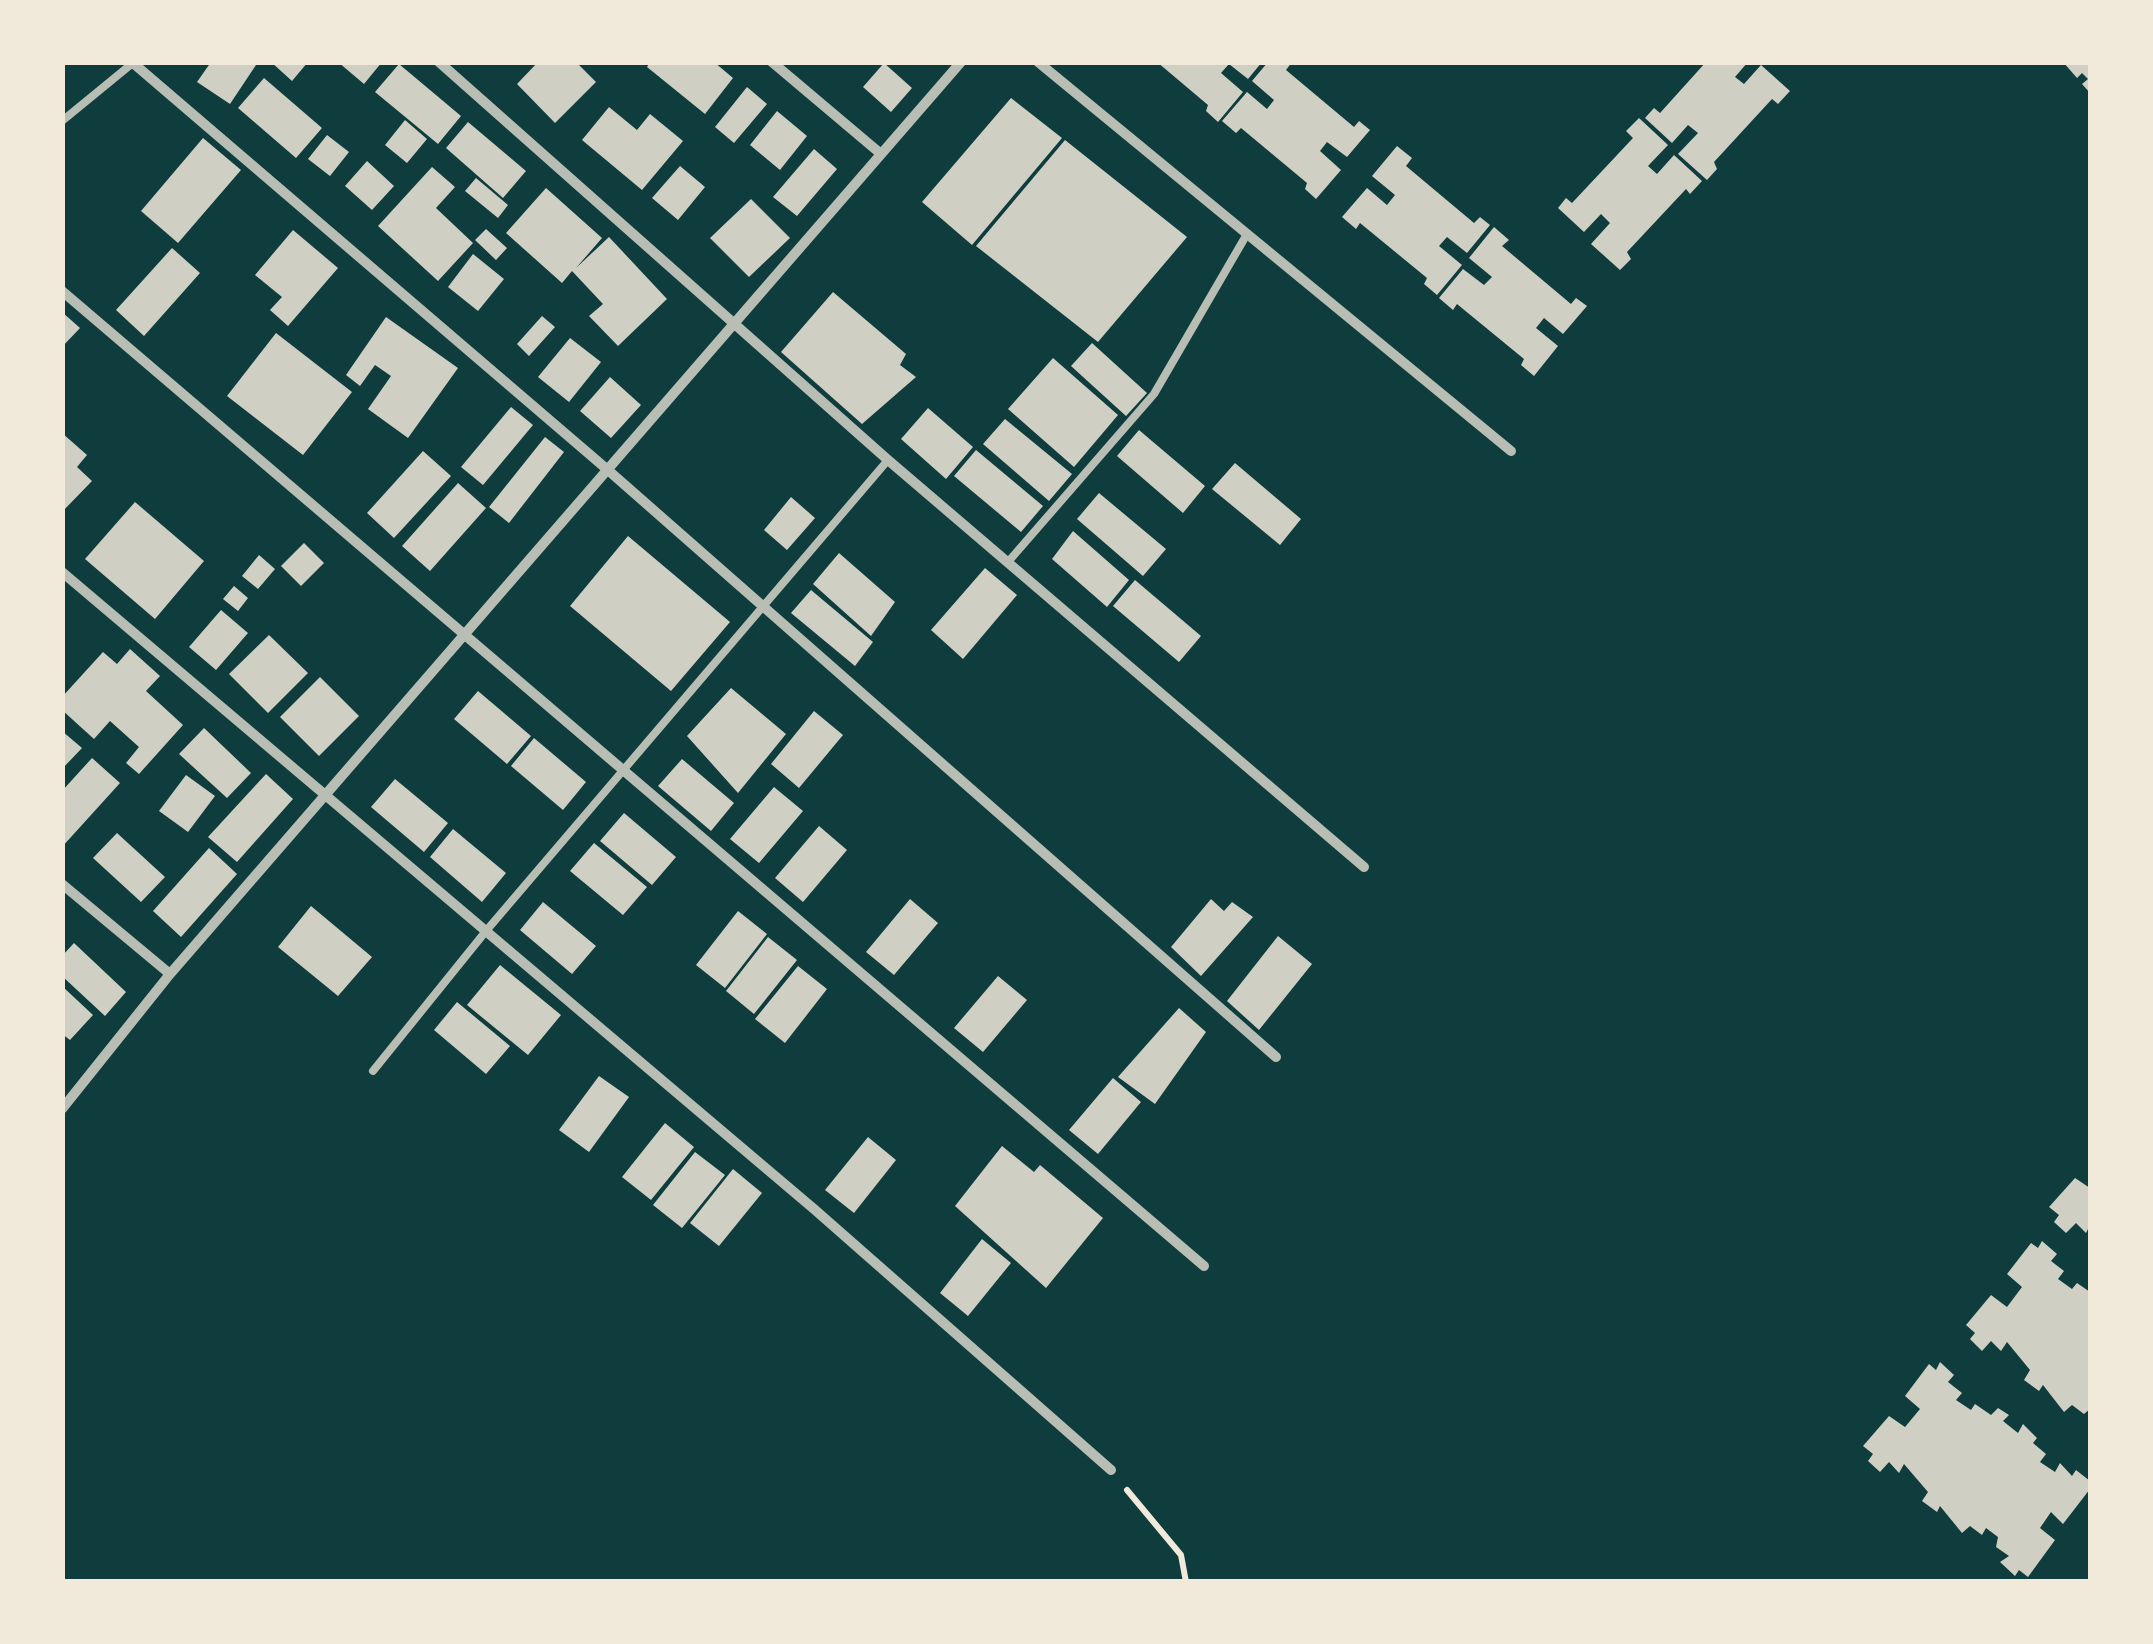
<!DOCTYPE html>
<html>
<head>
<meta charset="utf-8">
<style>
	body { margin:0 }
	#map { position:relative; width:2153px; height:1644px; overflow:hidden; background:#0f3d3e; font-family:Montserrat,sans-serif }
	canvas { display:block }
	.frame { position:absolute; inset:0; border:65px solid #f1e9da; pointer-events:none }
</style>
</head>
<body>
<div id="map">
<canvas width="2153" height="1644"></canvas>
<div class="frame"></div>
</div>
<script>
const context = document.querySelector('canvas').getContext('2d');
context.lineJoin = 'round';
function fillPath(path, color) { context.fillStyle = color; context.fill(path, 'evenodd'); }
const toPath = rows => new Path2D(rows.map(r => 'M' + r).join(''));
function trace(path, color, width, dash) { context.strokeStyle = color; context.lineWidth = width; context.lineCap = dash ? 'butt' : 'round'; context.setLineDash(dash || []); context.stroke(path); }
const building = toPath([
	[211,62,258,62,230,104,197,82],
	[271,62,308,62,292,81],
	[338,62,382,62,364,84],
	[538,62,576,62,596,82,555,123,517,84],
	[650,62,714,62,733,78,705,114,647,67],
	[1157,62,1262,62,1248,79,1229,64,1221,73,1243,92,1218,122,1206,111,1208,105],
	[1268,62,1292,62,1286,70,1354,127,1359,121,1370,130,1347,157,1327,142,1320,151,1341,170,1316,199,1305,189,1307,183,1241,128,1236,133,1222,121,1247,92,1267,109,1274,100,1252,81],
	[1706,62,1748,62,1735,77,1744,84,1761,65,1790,91,1778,104,1772,99,1714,162,1717,169,1707,180,1678,154,1698,133,1688,125,1672,143,1645,118,1654,108,1660,113],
	[2063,62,2090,62,2090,93,2082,84,2088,79,2082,73,2077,78],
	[884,63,912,88,891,112,863,87],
	[399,64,461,116,438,144,375,92],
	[264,78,322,128,296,158,238,108],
	[747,87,767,104,734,143,715,127],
	[1011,98,1062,138,972,245,922,202],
	[609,107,637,130,650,114,683,141,642,190,582,140],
	[777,111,807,136,780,170,750,145],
	[1639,118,1668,145,1648,166,1657,174,1674,155,1702,181,1690,194,1686,189,1627,252,1631,259,1620,270,1591,244,1610,223,1601,214,1584,232,1558,208,1566,198,1572,203,1633,138,1626,131],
	[405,120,427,139,407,163,385,145],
	[468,122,526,171,503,198,446,148],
	[327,135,349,152,330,176,308,159],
	[203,138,241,170,178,243,141,211],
	[1065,140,1187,237,1098,342,976,246],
	[1397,146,1412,158,1406,166,1474,223,1480,217,1490,225,1467,253,1447,237,1439,246,1462,265,1437,295,1424,284,1427,278,1360,223,1356,229,1342,217,1367,188,1387,205,1395,195,1372,176],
	[814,149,837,169,797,216,773,197],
	[367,161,394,186,372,210,345,186],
	[680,166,705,187,678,220,652,198],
	[432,167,455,187,436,208,473,243,438,281,378,226],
	[476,178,508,205,498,218,465,191],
	[546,188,602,238,576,268,609,237,667,299,618,346,589,316,603,304,572,271,562,283,506,233],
	[751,199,790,238,749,277,710,238],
	[1494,227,1509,240,1502,246,1571,304,1576,298,1587,306,1563,334,1544,318,1536,328,1558,346,1534,376,1521,365,1524,359,1457,304,1453,310,1439,298,1463,269,1484,285,1492,277,1469,258],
	[486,229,507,248,496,260,475,240],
	[293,230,338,268,288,326,270,310,282,297,255,275],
	[172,248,200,273,144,336,116,310],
	[473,254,504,279,478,311,448,287],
	[833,292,906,354,900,365,916,377,862,424,781,352],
	[62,312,80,328,62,347],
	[542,316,555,327,529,356,517,344],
	[386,317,458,368,408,438,368,409,391,376,375,365,360,386,346,375],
	[276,333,352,392,303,455,227,396],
	[570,338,601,362,569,402,538,377],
	[1092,343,1147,393,1126,416,1071,366],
	[1053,358,1118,415,1074,467,1008,409],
	[610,377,641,405,611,438,580,411],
	[511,407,533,425,483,485,461,467],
	[928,408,973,447,946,479,901,439],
	[1005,419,1072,474,1049,501,983,444],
	[1139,430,1205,486,1183,513,1117,456],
	[62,433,87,455,77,467,92,481,62,512],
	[545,437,564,452,509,523,489,507],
	[976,450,1043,506,1021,532,954,476],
	[423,451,451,476,394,538,367,513],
	[1235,463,1301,519,1280,545,1212,489],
	[458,483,486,508,430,571,402,546],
	[1099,493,1166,549,1143,576,1077,519],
	[791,497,815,518,787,550,764,530],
	[135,502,204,561,155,619,85,559],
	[1073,531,1129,580,1107,607,1052,559],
	[628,536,730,622,671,691,570,606],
	[304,543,324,563,301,586,281,566],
	[839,553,895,602,871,636,813,584],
	[259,555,275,569,258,589,242,576],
	[985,568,1017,595,963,659,931,630],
	[1135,580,1201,636,1179,662,1113,606],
	[234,586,248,598,238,611,223,599],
	[811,590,873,642,855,666,791,613],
	[221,610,248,633,216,670,189,647],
	[269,635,308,673,268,713,229,674],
	[130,649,160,676,146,691,183,725,139,774,126,763,139,747,110,721,94,739,62,710,62,697,103,652,117,664],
	[320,677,359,716,319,756,280,717],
	[731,688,786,734,738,793,687,736],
	[478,691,531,736,507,764,454,719],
	[814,711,843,735,799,788,771,764],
	[204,728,251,773,227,798,179,754],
	[62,731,82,748,62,769],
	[534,738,586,782,563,810,511,766],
	[92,758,120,783,62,847,62,791],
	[682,759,734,803,711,831,658,786],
	[266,774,293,799,237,862,208,837],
	[186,775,215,796,188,832,159,811],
	[395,779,448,823,424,852,371,807],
	[774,787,803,811,759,863,730,839],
	[624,813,676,857,652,885,600,841],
	[819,826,847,850,803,902,775,878],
	[453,829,506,873,482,902,430,857],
	[117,833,165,877,141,902,93,858],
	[594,843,647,887,623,915,570,871],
	[209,848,237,874,181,937,153,911],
	[910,899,938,923,894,975,866,952],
	[1211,899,1224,911,1232,902,1253,917,1201,976,1171,947],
	[543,902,596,946,572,974,520,930],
	[311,906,372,957,338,996,278,947],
	[738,911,767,934,725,988,696,965],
	[1278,936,1312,964,1259,1030,1227,1001],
	[768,937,797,960,754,1014,726,991],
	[74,943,126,992,105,1016,62,976,62,956],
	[500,965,561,1015,528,1055,467,1005],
	[798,966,827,989,785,1043,755,1019],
	[998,976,1027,1000,983,1052,954,1028],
	[62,986,93,1015,70,1040,62,1034],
	[457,1002,510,1046,486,1074,434,1030],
	[1179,1008,1206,1032,1155,1104,1118,1077],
	[599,1076,629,1097,589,1152,559,1130],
	[1113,1078,1141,1102,1098,1154,1069,1130],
	[665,1123,694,1147,651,1200,622,1177],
	[868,1137,896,1160,854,1213,825,1190],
	[1002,1146,1034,1172,1040,1165,1103,1218,1046,1288,955,1206],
	[695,1152,725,1175,682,1228,653,1205],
	[733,1169,762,1193,719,1246,690,1223],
	[2075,1178,2090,1188,2090,1225,2086,1233,2076,1223,2066,1233,2054,1222,2059,1215,2049,1207],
	[982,1239,1011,1263,968,1316,940,1293],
	[2042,1241,2057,1254,2051,1261,2064,1271,2058,1279,2072,1289,2077,1283,2090,1292,2090,1409,2084,1414,2072,1405,2064,1412,2043,1385,2039,1391,2024,1380,2030,1370,2007,1342,2001,1351,1991,1341,1982,1351,1970,1339,1975,1333,1966,1325,1991,1295,2007,1307,2022,1287,2007,1274,2031,1243,2038,1248],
	[1940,1362,1954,1375,1948,1382,1962,1393,1956,1400,1971,1410,1975,1404,1991,1415,1998,1408,2009,1415,2003,1421,2018,1433,2023,1424,2037,1438,2033,1443,2046,1454,2040,1462,2055,1472,2060,1463,2072,1476,2076,1470,2090,1481,2090,1489,2063,1524,2051,1512,2040,1528,2055,1540,2028,1577,2019,1570,2015,1576,2000,1562,2009,1556,1996,1547,1998,1537,1986,1528,1982,1535,1970,1526,1962,1533,1940,1506,1937,1512,1922,1501,1928,1492,1904,1464,1899,1473,1889,1462,1880,1472,1868,1461,1873,1454,1863,1446,1889,1416,1905,1427,1920,1409,1905,1396,1929,1364,1936,1370]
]);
const path = toPath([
	[1127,1490,1181,1555,1186,1582]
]);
const service = toPath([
	[62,121,134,62],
	[1008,562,1154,394,1247,234],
	[373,1071,486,931,888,460]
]);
const minor = toPath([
	[439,62,888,460,1364,867],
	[772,62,881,154],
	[1038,62,1511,451],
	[133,63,609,471,1276,1057],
	[62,291,1204,1266],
	[62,572,814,1209,1111,1470],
	[62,884,170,974],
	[62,1109,170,974,961,62]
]);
fillPath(building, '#cfcfc3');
trace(path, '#f1e9da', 6);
trace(service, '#b8beb3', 8);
trace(minor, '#b8beb3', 10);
</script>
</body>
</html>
